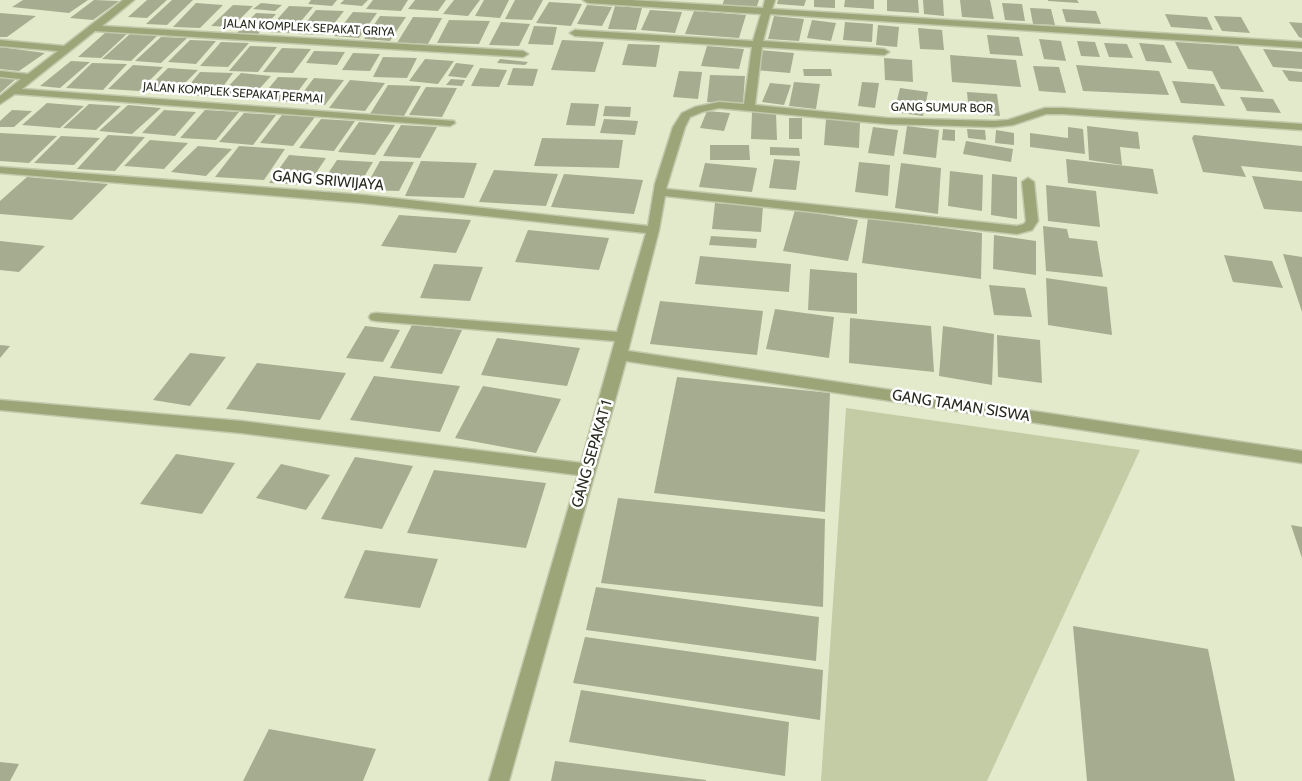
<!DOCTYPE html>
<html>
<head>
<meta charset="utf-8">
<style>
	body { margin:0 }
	canvas { display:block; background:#e3eacb }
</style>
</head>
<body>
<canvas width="1302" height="781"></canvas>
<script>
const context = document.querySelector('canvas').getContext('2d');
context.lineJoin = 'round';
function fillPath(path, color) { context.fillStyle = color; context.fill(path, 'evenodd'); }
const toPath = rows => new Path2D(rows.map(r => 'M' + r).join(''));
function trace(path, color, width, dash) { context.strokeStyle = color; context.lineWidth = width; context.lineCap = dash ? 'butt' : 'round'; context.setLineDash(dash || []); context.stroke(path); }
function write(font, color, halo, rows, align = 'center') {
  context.font = font + ' Cabin,sans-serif'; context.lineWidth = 5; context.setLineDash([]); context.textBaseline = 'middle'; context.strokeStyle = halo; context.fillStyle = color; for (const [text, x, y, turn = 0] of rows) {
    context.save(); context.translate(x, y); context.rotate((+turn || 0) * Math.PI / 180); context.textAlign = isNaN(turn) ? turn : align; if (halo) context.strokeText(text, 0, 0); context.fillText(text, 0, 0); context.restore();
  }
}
const green = toPath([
	[846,408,1140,450,987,781,821,781]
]);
const building = toPath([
	[23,0,88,0,69,13,12,7],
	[94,0,119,1,93,20,70,18],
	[147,0,167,0,147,18,128,17],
	[172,0,193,0,167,25,146,24],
	[311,0,337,0,332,6,308,4],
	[344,0,368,0,362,6,340,4],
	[373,0,408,0,401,11,366,9],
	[415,0,446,0,438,11,408,9],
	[454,0,480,0,468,16,443,14],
	[484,0,509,0,500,18,475,16],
	[515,0,543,0,532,20,505,19],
	[724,0,759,0,756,9,722,6],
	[778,0,806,0,804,6,777,4],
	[814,0,835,0,835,8,814,7],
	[845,0,874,0,874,9,844,7],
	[887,0,918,0,919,13,887,11],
	[923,0,943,0,944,16,924,14],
	[960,0,990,0,994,19,962,17],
	[1048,0,1077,0,1079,3,1048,1],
	[549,2,582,4,571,26,536,23],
	[196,3,223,5,200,28,173,27],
	[261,3,282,5,275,11,253,9],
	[1002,3,1022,4,1025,21,1005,20],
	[233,5,253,6,232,27,211,26],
	[587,5,612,7,602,26,577,24],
	[289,6,313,7,291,33,266,32],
	[615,6,642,8,636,30,608,29],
	[1030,8,1051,9,1055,25,1033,24],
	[1062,9,1096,11,1101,24,1066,22],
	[316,10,344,11,325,35,297,34],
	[650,10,682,12,675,33,641,30],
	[694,11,746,15,739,38,685,34],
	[353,12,377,13,359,38,334,36],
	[0,13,36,16,7,37,0,37],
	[256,13,276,14,258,34,237,33],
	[1165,14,1207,17,1213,30,1171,27],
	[380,16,406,17,390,41,364,39],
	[774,16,804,19,799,41,768,39],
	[1214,16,1241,17,1250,33,1222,31],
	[413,17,442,18,428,44,397,43],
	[449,20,490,21,479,44,437,43],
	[812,20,836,23,831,41,807,38],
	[501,22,530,24,519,46,489,45],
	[845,22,873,24,872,42,843,40],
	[1289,22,1302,23,1302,38,1299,37],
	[878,25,899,27,897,47,876,45],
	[534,26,557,27,553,45,528,44],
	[918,28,942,30,944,50,920,49],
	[106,32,128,33,101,58,78,57],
	[131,33,158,35,131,61,102,59],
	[987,35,1019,37,1023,56,990,54],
	[161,37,187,38,161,63,135,61],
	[1039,39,1061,41,1066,61,1044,59],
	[190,40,216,41,196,64,168,62],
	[562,40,604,42,595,72,551,70],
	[1077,41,1095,42,1100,57,1081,56],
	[221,42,249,43,228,67,200,66],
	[1175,42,1238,46,1264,92,1221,89,1212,71,1188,69],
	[1104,43,1127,44,1133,58,1109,57],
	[1139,43,1164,45,1172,63,1146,61],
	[628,44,660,45,656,67,622,65],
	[250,46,277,47,258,72,229,71],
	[707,46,744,49,739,69,701,66],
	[0,47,45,53,19,71,0,69],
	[282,48,311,49,293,73,263,72],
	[1263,49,1302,52,1302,69,1273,67],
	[760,50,794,53,790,73,755,70],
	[314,51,345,52,337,65,306,63],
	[353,53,380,54,370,71,342,70],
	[950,55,1016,60,1021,87,952,82],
	[383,57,417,58,407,78,373,77],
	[884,58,912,60,913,82,885,80],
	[425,59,454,61,438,84,409,81],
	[500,59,528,62,525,65,497,63],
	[71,61,90,62,60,88,40,86],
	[92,63,127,64,103,90,66,88],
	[456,63,474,65,466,78,448,76],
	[133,65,163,67,139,91,108,89],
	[1076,65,1159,71,1169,95,1083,91],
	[1033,66,1059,67,1066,93,1039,91],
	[168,68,198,70,175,93,145,91],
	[480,68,507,70,499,87,471,86],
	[513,68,538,69,533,86,507,85],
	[803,69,831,69,832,76,804,76],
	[1282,70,1302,72,1302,82,1289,81],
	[679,71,702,72,698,99,673,97],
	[200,72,233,73,216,96,181,95],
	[241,73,271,76,252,97,221,94],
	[710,75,745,76,743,103,707,102],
	[0,77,17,78,0,93],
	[278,77,308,78,290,102,259,100],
	[314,78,344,80,325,105,295,103],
	[451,79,465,80,462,86,446,85],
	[350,80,385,83,365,111,329,108],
	[1172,81,1214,84,1225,106,1181,103],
	[794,82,820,84,816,109,789,106],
	[862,82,879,83,875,108,858,106],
	[770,83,791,85,784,105,762,102],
	[388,85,421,86,404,116,370,114],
	[426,87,457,88,442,117,409,115],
	[900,88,928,92,923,116,894,112],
	[967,92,997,94,1000,116,969,113],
	[1240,97,1273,99,1281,113,1247,111],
	[47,103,84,106,60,128,22,125],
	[571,103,599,104,595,126,566,125],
	[89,104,121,106,96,130,63,128],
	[128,105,161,108,132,134,99,131],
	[605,106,631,107,630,117,603,116],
	[12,110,32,111,14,127,0,127,0,121],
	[164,110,196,112,175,136,142,133],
	[205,110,239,112,216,140,180,138],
	[707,111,730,113,724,131,700,128],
	[752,112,776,113,777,140,751,139],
	[244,113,276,115,253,145,219,142],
	[282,115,315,117,293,146,260,143],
	[789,118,802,118,802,139,789,139],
	[321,119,355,121,334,151,299,148],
	[604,119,638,121,635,135,600,133],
	[826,119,860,122,859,148,824,145],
	[359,122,395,125,375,155,338,152],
	[401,125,437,127,420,158,383,156],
	[907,126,939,130,936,158,903,154],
	[1087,126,1138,132,1140,149,1120,147,1122,165,1089,160],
	[873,127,898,130,894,156,868,153],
	[1068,127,1083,129,1085,154,1030,147,1030,133,1068,138],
	[943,129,955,130,955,141,942,140],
	[967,129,985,130,986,140,968,138],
	[996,130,1014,133,1014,145,995,143],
	[0,133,57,136,29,163,0,161],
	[108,135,145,137,115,171,77,169],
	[1194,135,1302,146,1302,172,1241,166,1246,177,1203,172,1192,138],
	[61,136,100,138,74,165,34,163],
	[542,138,623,140,619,168,534,166],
	[150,140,188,143,164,169,124,166],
	[966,141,1013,149,1011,162,963,154],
	[710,145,749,145,750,160,710,160],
	[198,146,232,149,206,176,171,172],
	[239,146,285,149,264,180,215,177],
	[770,147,799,148,800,156,770,155],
	[289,155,326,158,308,185,269,183],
	[774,159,800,161,796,190,769,188],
	[1066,159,1153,169,1158,194,1068,183],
	[337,160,373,162,358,187,321,184],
	[380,161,414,162,399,191,364,190],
	[421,161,477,163,464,198,405,196],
	[859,162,890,165,888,196,855,192],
	[705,163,757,168,752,192,699,187],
	[901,163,941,168,938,214,895,208],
	[494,170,558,174,546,206,479,202],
	[950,171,983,175,982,211,948,206],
	[564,174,643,180,634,214,551,207],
	[992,174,1017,177,1017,219,991,215],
	[1252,176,1302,181,1302,212,1264,209],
	[27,177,108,184,72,220,0,214,0,201],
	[1046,185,1096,191,1100,227,1048,221],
	[715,203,763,206,761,232,712,229],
	[795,210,858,220,848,261,783,251],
	[399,215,471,220,456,253,381,246],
	[868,218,982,233,981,279,862,263],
	[1043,226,1067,229,1069,238,1097,241,1103,277,1046,271],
	[528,230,609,238,599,270,515,262],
	[994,235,1036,241,1036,275,993,269],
	[711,236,757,239,756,248,709,245],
	[0,241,45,246,19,272,0,270],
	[1283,254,1302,257,1302,312],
	[1224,255,1272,261,1283,288,1233,282],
	[700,256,791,264,789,292,695,284],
	[434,264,483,267,470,301,420,298],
	[810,269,857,273,857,314,808,310],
	[1046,278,1107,287,1112,335,1048,325],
	[989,285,1025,288,1032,317,994,315],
	[660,301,763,311,757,355,650,344],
	[775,309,834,317,829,358,766,349],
	[850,318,931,326,934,372,849,363],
	[412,325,462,330,442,374,390,368],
	[365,326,400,330,383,362,346,358],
	[943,326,994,334,992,385,939,376],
	[997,335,1040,340,1042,383,998,377],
	[497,338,580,348,567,386,481,375],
	[0,345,10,346,0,358],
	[190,353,226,357,190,406,153,400],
	[257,363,346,373,320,420,226,409],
	[374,376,460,386,440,432,350,420],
	[677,377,830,393,825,512,654,493],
	[483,386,561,399,536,453,455,438],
	[176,454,235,463,202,514,140,504],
	[355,457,413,466,382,529,321,519],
	[281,464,330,475,306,510,256,498],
	[434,470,546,483,526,548,407,533],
	[618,498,825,519,823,607,601,583],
	[1291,525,1302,527,1302,558],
	[365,550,438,559,420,608,344,598],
	[596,587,819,617,816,661,586,630],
	[1073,626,1208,649,1235,781,1087,781],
	[585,637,823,670,820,720,573,683],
	[581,690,789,722,785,776,569,742],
	[269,729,376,749,363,781,243,781],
	[555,761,706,780,706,781,551,781],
	[0,762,19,764,10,781,0,781]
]);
const minor = toPath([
	[123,0,134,0,102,26,523,51,528,54,523,57,95,31,22,89,454,121,455,123,450,126,15,94,0,104,0,96,21,79,0,77,0,71,28,74,58,51,0,46,0,40,64,46,123,0],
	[583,0,631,0,763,8,765,0,775,0,772,9,1302,42,1302,48,770,14,763,41,884,49,889,52,884,55,762,47,755,105,887,118,994,121,1008,120,1045,108,1063,108,1302,124,1302,130,1063,114,1046,114,1013,125,994,127,887,124,719,108,702,112,690,117,685,127,666,189,1017,226,1024,224,1026,221,1022,182,1028,178,1034,182,1038,221,1032,230,1017,234,665,196,659,230,628,351,1302,451,1302,463,626,361,509,781,489,781,578,475,241,433,0,410,0,400,241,421,581,463,615,341,376,321,371,320,369,317,371,314,376,313,617,332,646,233,363,203,0,173,0,167,363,195,648,226,655,184,673,127,682,113,695,107,719,102,744,104,752,47,575,36,570,33,575,30,753,41,761,14,588,3,583,0]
]);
const farStreetnames = [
	["JALAN KOMPLEK SEPAKAT GRIYA",309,28,3],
	["JALAN KOMPLEK SEPAKAT PERMAI",233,93,4],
	["GANG SUMUR BOR",942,108,1]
];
const streetNames = [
	["GANG SRIWIJAYA",328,181,5],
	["GANG TAMAN SISWA",961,406,9],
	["GANG SEPAKAT 1",592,454,-74]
];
fillPath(green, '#c3cca4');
fillPath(building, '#a6ac8f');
trace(minor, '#c1c8ac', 3);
fillPath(minor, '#9ca577');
write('12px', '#282b1f', '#fff', farStreetnames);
write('15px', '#282b1f', '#fff', streetNames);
</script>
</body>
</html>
